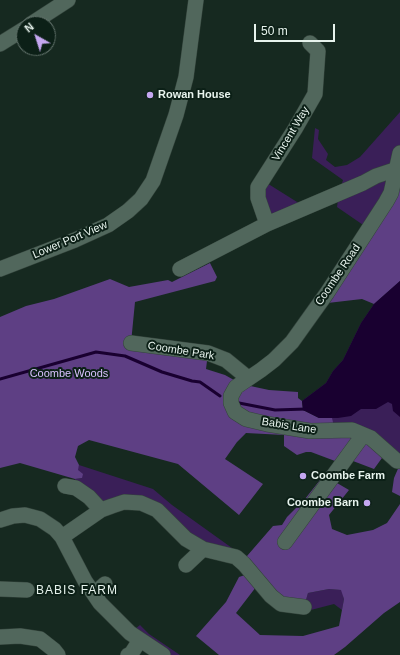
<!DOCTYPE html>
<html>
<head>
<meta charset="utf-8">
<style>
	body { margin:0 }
	#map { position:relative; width:400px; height:655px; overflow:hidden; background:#162920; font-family:Helvetica,sans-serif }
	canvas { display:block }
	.north { position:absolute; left:16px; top:16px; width:40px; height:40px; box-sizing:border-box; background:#0c2017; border:1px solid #64746d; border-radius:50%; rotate:321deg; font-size:11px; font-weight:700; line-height:16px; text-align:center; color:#e7f3ed }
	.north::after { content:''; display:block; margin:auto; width:14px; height:18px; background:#c5a7f1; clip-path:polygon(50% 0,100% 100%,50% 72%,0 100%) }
	.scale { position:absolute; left:254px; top:24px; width:81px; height:18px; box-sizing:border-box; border:2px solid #e7f3ed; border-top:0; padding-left:5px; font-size:12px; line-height:14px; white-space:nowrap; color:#e7f3ed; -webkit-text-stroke:3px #0c2017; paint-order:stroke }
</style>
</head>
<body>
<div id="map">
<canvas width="400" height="655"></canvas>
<div class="north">N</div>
<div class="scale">50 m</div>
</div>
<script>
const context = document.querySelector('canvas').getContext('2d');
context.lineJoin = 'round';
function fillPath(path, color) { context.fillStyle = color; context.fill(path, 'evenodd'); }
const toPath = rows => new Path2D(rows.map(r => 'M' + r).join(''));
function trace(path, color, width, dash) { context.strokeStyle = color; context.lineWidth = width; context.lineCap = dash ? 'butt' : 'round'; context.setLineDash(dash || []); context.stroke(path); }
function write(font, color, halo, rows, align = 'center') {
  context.font = font + ' Helvetica,sans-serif'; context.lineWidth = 4; context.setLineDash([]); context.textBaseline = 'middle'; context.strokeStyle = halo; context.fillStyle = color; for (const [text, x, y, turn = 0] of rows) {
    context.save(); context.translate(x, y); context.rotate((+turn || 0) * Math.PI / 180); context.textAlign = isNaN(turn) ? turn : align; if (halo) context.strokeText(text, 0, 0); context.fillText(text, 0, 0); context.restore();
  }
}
const green = toPath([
	[400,112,400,170,369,229,337,207,339,193,343,180,312,158,315,128,319,130,318,139,328,154,326,160,335,167,347,165,360,157],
	[262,180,305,207,267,224],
	[400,281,400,461,335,430,302,401,326,383,333,371,343,360,361,323,374,304],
	[79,465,153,489,172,505,232,548,236,557,203,549,157,511,112,506,76,488,75,479,82,478,77,470],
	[329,589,342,590,344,599,342,610,334,604,307,611,304,607,308,593],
	[140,625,149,634,180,655,163,655,130,633]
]);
const forest = toPath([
	[400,170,400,281,374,304,362,299,319,304],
	[210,263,217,277,215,281,135,302,131,343,208,353,206,369,225,375,241,384,269,390,298,392,298,398,302,401,303,410,319,418,332,418,335,431,387,451,374,469,353,461,337,483,349,490,329,515,332,529,347,535,373,530,387,523,400,504,400,602,384,613,345,647,334,655,219,655,196,636,226,602,239,577,245,575,256,587,236,613,260,635,303,636,339,626,344,599,341,590,329,589,308,593,304,607,281,604,246,566,247,556,273,526,282,525,287,517,305,499,335,461,311,452,306,452,297,455,284,446,284,435,246,433,237,442,225,459,263,484,239,515,178,464,89,440,78,446,75,457,79,465,78,470,83,474,82,478,75,479,20,463,0,468,0,317,26,306,54,299,110,279,129,287,168,280,172,282],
	[400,464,400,496,392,492,394,478]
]);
const water = toPath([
	[400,281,400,417,393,411,392,404,388,402,376,409,361,409,351,416,338,418,319,418,303,410,302,401,326,383,333,371,343,360,361,323,374,304]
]);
const stream = toPath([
	[0,379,96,352,125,356,162,372,192,381,200,382,220,396],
	[239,403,275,410,306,409]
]);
const minor = toPath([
	[31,24,68,0],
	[0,44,24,29],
	[400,153,391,193,386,202,327,293,292,342,274,360,261,370,236,387,231,396,231,403,235,412,246,419,267,424,310,431,352,430,371,438,397,461,400,461],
	[267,224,258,198,258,187,295,129,315,94,318,51,310,43],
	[0,269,75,240,108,225,128,211,141,199,153,181,176,115,186,77,196,0],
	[180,269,267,224,363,183,376,176,397,169],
	[131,343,208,353,226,360,248,378],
	[65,486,76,488,89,497,101,510],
	[0,520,13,516,25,515,40,519,55,529,62,537,85,581,100,603,130,633,163,655],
	[62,537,101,510,112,506,124,502,141,503,157,510,186,539,203,549,236,557,244,564,271,596,281,604,304,607],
	[285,542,363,435],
	[186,565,203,549],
	[0,589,27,590],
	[94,594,105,584],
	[0,637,20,636,40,639,54,650,58,655],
	[128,655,131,654,140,640]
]);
const markers = [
	[150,95,4,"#c5a7f1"],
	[303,476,4,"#c5a7f1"],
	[367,503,4,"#c5a7f1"]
];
const poiNames = [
	["Rowan House",158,95],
	["Coombe Farm",311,476],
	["Coombe Barn",359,503,"right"]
];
const streetNames = [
	["Vincent Way",291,134,-59],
	["Lower Port View",70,240,-23],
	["Coombe Road",338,275,-56],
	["Coombe Park",181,351,9],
	["Babis Lane",289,426,9]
];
const parkNames = [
	["Coombe Woods",69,374]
];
const neighbourhoodNames = [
	["BABIS FARM",77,591]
];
fillPath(green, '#3a1f58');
fillPath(forest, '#5e3f84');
fillPath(water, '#190030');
trace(stream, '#190030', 3);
trace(minor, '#34443c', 16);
trace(minor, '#51675c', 15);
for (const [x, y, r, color] of markers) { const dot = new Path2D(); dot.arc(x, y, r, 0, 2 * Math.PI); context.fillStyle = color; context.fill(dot); trace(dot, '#0c2017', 1.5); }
write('bold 11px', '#e7f3ed', '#0c2017', poiNames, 'left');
write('11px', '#e7f3ed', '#0c2017', streetNames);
write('11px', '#dac2ff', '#0c2017', parkNames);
context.letterSpacing = '1px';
write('12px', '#e7f3ed', '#0c2017', neighbourhoodNames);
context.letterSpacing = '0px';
</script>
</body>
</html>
